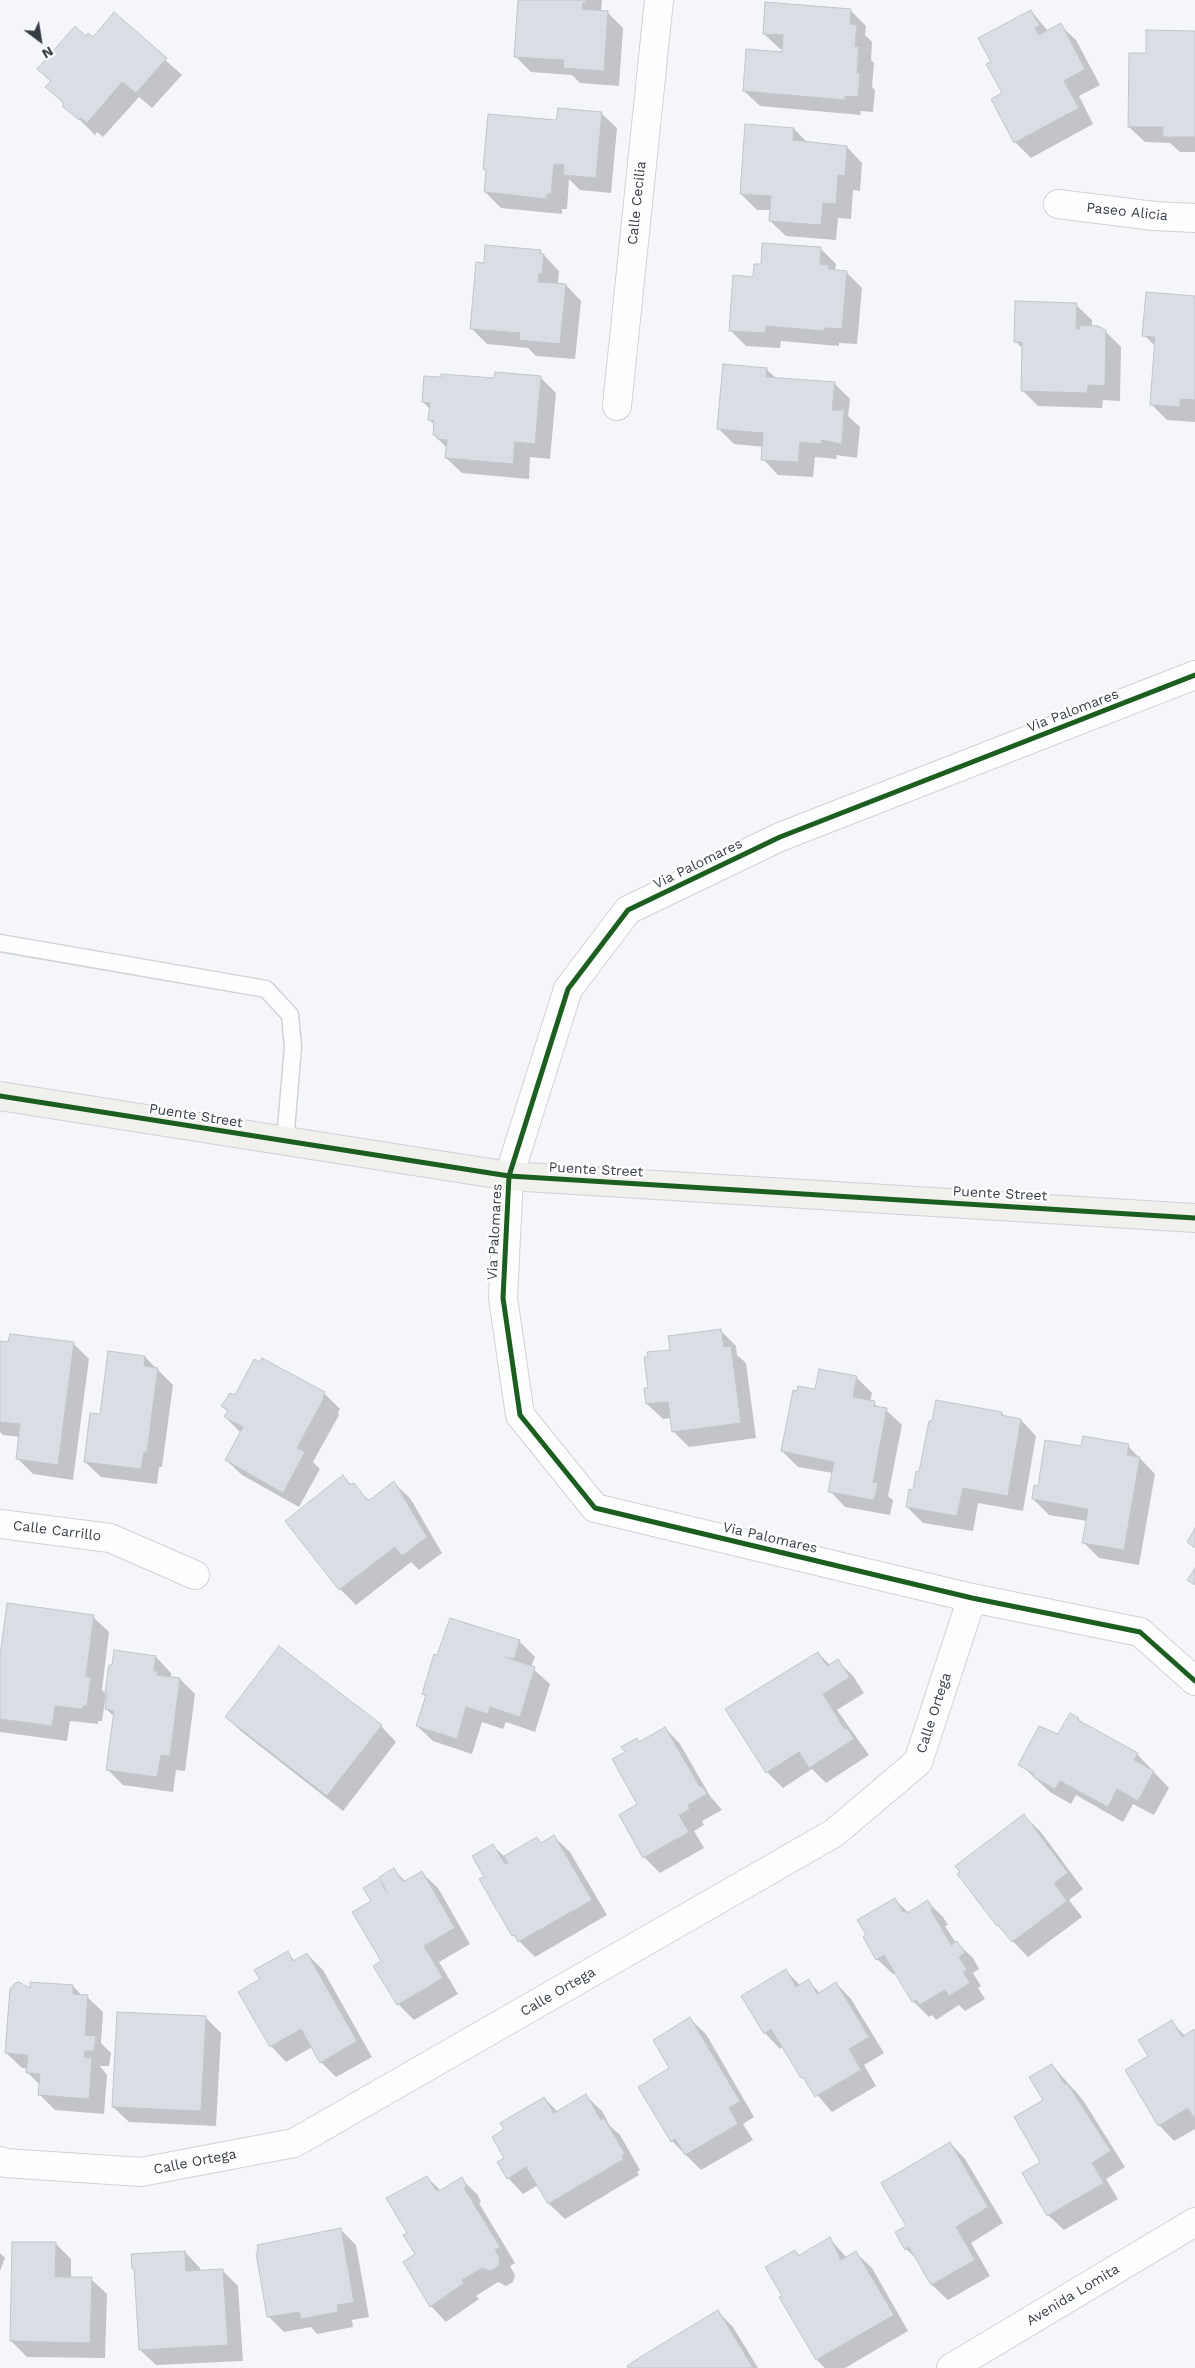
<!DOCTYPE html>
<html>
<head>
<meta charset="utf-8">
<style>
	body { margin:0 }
	#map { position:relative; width:1195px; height:2368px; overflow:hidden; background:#f4f6f9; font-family:"Work Sans",sans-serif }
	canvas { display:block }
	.north { position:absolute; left:15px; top:15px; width:50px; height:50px; -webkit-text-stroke:4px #fff; paint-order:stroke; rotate:149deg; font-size:14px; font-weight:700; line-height:20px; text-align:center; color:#363d47 }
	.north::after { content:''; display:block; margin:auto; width:18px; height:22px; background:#363d47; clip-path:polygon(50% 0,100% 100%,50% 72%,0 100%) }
</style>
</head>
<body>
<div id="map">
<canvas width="1195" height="2368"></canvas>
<div class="north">N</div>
</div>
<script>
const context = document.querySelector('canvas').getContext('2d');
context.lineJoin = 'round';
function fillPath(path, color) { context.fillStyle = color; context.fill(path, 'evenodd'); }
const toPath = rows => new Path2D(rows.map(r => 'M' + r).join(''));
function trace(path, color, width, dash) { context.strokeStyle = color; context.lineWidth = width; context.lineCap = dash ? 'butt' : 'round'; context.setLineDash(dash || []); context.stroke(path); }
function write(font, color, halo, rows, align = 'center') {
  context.font = font + ' "Work Sans",sans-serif'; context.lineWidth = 4.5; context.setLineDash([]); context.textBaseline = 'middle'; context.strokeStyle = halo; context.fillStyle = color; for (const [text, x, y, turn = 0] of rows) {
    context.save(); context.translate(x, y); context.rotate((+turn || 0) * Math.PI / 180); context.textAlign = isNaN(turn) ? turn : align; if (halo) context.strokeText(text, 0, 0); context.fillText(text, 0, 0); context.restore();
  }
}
const shadow = toPath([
	[519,0,602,0,601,12,607,12,623,28,619,86,580,83,572,75,531,72,516,57],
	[850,10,866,26,865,35,872,42,871,60,874,63,872,87,875,90,873,112,860,111,861,115,760,106,744,91,783,53,783,49,780,49,764,34],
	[1031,11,1048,31,1060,25,1076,40,1100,85,1079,96,1093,124,1031,158,1015,142,992,100,1004,94,992,62],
	[114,14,182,75,152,108,139,97,103,137,97,132,95,135,47,87,51,82,39,69,86,38,93,39],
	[1195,32,1195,152,1180,152,1170,143,1145,142,1129,127,1147,55],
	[601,113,617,128,611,193,580,190,569,179,567,209,562,209,562,214,501,208,485,192,487,172,485,169,558,122],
	[794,129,808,143,847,147,862,163,860,191,853,190,851,219,838,218,836,240,786,236,770,221,771,210,757,210,741,194],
	[820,248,836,264,835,271,846,272,862,288,857,344,839,343,839,346,781,341,780,348,746,346,730,330,762,266],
	[540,251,559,271,558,285,566,285,581,301,575,359,536,356,528,348,487,344,471,328,485,264],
	[1195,298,1195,422,1167,420,1151,404,1156,347,1144,335],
	[1076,305,1092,320,1092,327,1105,331,1121,347,1120,401,1103,400,1102,408,1038,406,1022,390,1023,349,1015,341],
	[766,369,777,379,834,383,850,399,848,416,860,427,857,458,836,455,837,459,815,457,813,477,778,475,763,459,764,447,734,444,719,429],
	[540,377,556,393,550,459,530,457,529,479,462,473,446,458,447,448,434,435,435,425,429,420,430,409,423,402],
	[720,1330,736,1346,737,1355,746,1363,756,1438,689,1447,673,1431,671,1418,663,1419,647,1404,671,1351],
	[0,1342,73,1343,89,1359,73,1480,33,1474,17,1458,20,1437,3,1435,0,1432],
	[145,1357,173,1385,162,1467,159,1467,157,1484,101,1477,85,1462,101,1416],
	[856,1377,872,1393,870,1402,874,1403,880,1409,886,1410,902,1425,888,1496,893,1500,890,1515,845,1507,830,1491,833,1473,798,1467,782,1451],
	[324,1393,340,1409,338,1413,339,1415,313,1462,320,1469,299,1507,242,1475,226,1460,241,1433,225,1417,228,1412,222,1406,235,1397],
	[937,1402,1002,1413,1006,1418,1021,1420,1036,1436,1023,1511,978,1503,973,1531,923,1523,907,1507,921,1473],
	[1128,1446,1155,1474,1139,1565,1099,1558,1083,1542,1087,1521,1049,1515,1033,1499,1039,1487,1082,1448],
	[343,1477,370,1501,394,1483,410,1498,442,1553,419,1570,411,1562,356,1605,340,1589,287,1521],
	[93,1617,109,1632,102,1690,106,1694,102,1721,98,1721,98,1724,70,1721,67,1741,0,1732,0,1659],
	[519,1641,535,1657,531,1667,550,1684,535,1732,506,1722,503,1729,482,1722,472,1754,433,1741,417,1726,426,1697,423,1694],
	[818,1653,830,1665,838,1661,853,1676,864,1693,837,1710,869,1755,826,1783,812,1769,783,1788,767,1772],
	[156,1657,171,1673,171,1678,180,1679,195,1694,185,1771,176,1770,173,1792,123,1785,107,1769,115,1717,106,1709,113,1667],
	[226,1717,381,1726,396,1742,343,1811,242,1732],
	[1078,1719,1086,1726,1137,1754,1169,1788,1154,1815,1133,1804,1123,1822,1076,1795,1071,1804,1050,1792,1020,1764],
	[665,1728,680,1744,710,1796,722,1810,702,1821,704,1825,694,1831,704,1848,660,1873,644,1857,620,1816,639,1805],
	[1024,1816,1040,1831,1083,1889,1069,1900,1082,1917,1028,1957,998,1926,959,1874],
	[554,1837,570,1852,607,1915,535,1957,513,1935,486,1877,493,1846,505,1857,537,1839,542,1844],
	[394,1870,406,1882,422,1873,438,1888,470,1944,439,1962,458,1994,414,2020,398,2004,375,1966,382,1962,372,1902,378,1881,385,1887],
	[894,1899,909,1913,928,1902,943,1917,948,1925,945,1926,956,1943,957,1943,973,1958,979,1969,973,1973,981,1986,978,1988,985,1999,965,2011,959,2005,936,2020,932,2015,929,2017,913,2001,896,1973,893,1974,877,1959],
	[287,1953,295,1961,307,1954,323,1970,372,2057,336,2077,321,2062,312,2047,286,2062,271,2046,261,1980],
	[786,1971,801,1986,808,1981,820,1993,836,1983,851,1999,884,2053,864,2065,876,2086,832,2112,802,2077,783,2047,780,2049,765,2033],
	[73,1986,82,1996,87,1997,103,2012,101,2043,111,2053,109,2066,100,2066,107,2075,104,2114,55,2110,39,2094,40,2085,27,2072,28,2069,22,2068,6,2053],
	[205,2017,221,2033,216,2126,129,2122,113,2107],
	[690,2019,706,2034,754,2117,743,2124,753,2140,701,2170,672,2141,671,2068],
	[1172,2022,1185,2036,1195,2032,1195,2129,1174,2141,1159,2125,1150,2056],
	[1052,2065,1083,2100,1125,2167,1106,2179,1118,2199,1064,2230,1048,2215,1042,2162,1045,2101],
	[586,2096,602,2111,610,2126,620,2135,640,2170,637,2172,639,2175,565,2219,549,2204,538,2185,523,2194,508,2178,506,2158,544,2098,558,2112],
	[950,2143,965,2159,1003,2223,971,2243,990,2276,948,2300,932,2285,919,2261,906,2249,908,2226],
	[427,2177,441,2191,461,2179,477,2194,481,2202,479,2203,515,2263,510,2266,515,2275,513,2282,506,2286,498,2282,476,2296,479,2299,446,2322,431,2306,417,2255,408,2233,387,2198],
	[341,2230,356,2245,369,2317,352,2320,353,2327,317,2334,311,2327,284,2332,268,2316],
	[830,2239,847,2258,856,2253,872,2268,908,2331,845,2368,825,2368,817,2360,781,2298,784,2296,795,2251,800,2256],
	[55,2243,71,2259,71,2278,91,2279,107,2294,105,2358,27,2357,11,2341],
	[185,2252,200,2268,200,2272,223,2271,238,2286,243,2361,156,2365,140,2350,136,2272,133,2269],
	[0,2253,5,2258,0,2271],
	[717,2311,733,2327,758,2368,629,2368]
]);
const building = toPath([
	[518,0,586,0,586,3,583,3,582,9,608,11,604,71,563,68,564,60,514,57,518,0],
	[765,2,851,9,850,24,857,25,855,46,859,47,857,73,860,73,858,97,845,96,845,100,743,91,746,49,782,52,783,35,763,34,765,2],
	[1031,10,1040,26,1035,28,1039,35,1061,23,1085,69,1064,81,1079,108,1014,143,991,99,1002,93,986,64,991,62,978,38,1031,10],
	[114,12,167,58,136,93,122,82,87,123,81,118,79,120,62,106,64,103,45,87,51,81,37,69,75,26,86,36,88,33,93,37,114,12],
	[1146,30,1195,31,1195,137,1163,137,1163,127,1128,127,1129,53,1146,53,1146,30],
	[558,108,602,112,596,178,563,175,564,165,554,164,551,194,547,194,547,199,484,192,486,170,483,169,488,114,556,120,558,108],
	[745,124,794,128,793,140,847,146,845,176,838,175,836,204,823,203,821,225,769,221,771,196,740,194,745,124],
	[762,243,821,247,820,264,829,265,828,269,847,271,842,329,824,328,824,331,766,326,765,333,729,331,733,275,753,277,754,264,761,264,762,243],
	[485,245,541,250,540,254,544,254,542,274,539,273,538,282,566,284,560,344,519,340,520,333,470,329,476,262,484,263,485,245],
	[1146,292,1195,296,1195,400,1180,399,1180,407,1150,405,1155,337,1142,336,1146,292],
	[1015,301,1077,303,1076,329,1080,329,1080,325,1098,326,1106,330,1105,386,1088,385,1087,393,1021,391,1022,342,1014,342,1015,301],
	[723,364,767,368,766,377,835,382,832,410,844,410,842,444,821,440,822,444,800,442,798,462,761,460,763,433,717,429,723,364],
	[495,372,541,376,535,444,515,442,513,464,445,458,447,440,437,439,437,436,433,435,434,421,428,420,430,403,422,402,424,376,441,377,441,374,494,378,495,372],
	[721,1329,724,1347,731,1346,741,1423,672,1432,668,1402,646,1404,644,1388,648,1388,644,1357,648,1357,647,1352,670,1350,668,1336,721,1329],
	[10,1334,74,1342,58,1465,16,1459,20,1424,0,1422,0,1341,8,1342,10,1334],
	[108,1351,145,1356,144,1366,158,1368,147,1452,144,1452,141,1469,84,1462,90,1413,100,1414,108,1351],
	[262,1358,325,1392,323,1397,324,1398,297,1448,305,1452,283,1493,225,1460,243,1427,224,1417,228,1410,221,1406,230,1393,235,1395,254,1359,260,1362,262,1358],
	[819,1369,857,1376,853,1397,875,1401,874,1406,887,1408,873,1482,878,1483,874,1500,828,1492,834,1462,781,1451,793,1390,797,1391,798,1386,815,1389,819,1369],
	[936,1400,1002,1412,1001,1415,1021,1419,1008,1496,963,1488,957,1516,906,1507,909,1489,913,1490,916,1471,919,1472,929,1421,932,1421,936,1400],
	[1083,1436,1129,1444,1127,1455,1140,1457,1124,1550,1082,1543,1088,1509,1032,1499,1034,1485,1038,1486,1045,1440,1081,1446,1083,1436],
	[343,1475,350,1485,354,1483,367,1500,371,1499,394,1481,427,1537,402,1556,395,1547,339,1590,285,1521,343,1475],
	[1195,1528,1195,1548,1187,1542,1195,1528],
	[1195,1568,1195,1585,1187,1580,1195,1568],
	[7,1603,94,1615,86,1676,91,1677,87,1706,83,1706,82,1709,55,1706,52,1726,0,1719,0,1656,7,1603],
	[450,1618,520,1640,514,1659,505,1657,535,1667,520,1717,490,1707,488,1714,466,1707,457,1739,416,1726,426,1695,422,1694,434,1654,437,1655,450,1618],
	[279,1646,382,1725,327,1796,225,1717,279,1646],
	[114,1650,156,1656,154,1671,158,1671,157,1675,180,1678,170,1756,161,1755,157,1777,106,1770,114,1711,105,1709,107,1692,105,1692,109,1665,112,1665,114,1650],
	[818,1652,827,1666,838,1659,850,1677,823,1694,845,1730,847,1728,854,1739,809,1768,799,1752,766,1773,725,1709,818,1652],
	[1070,1713,1079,1718,1078,1720,1138,1753,1134,1760,1154,1771,1138,1801,1117,1789,1108,1807,1060,1781,1055,1789,1033,1777,1034,1774,1018,1765,1039,1726,1058,1734,1070,1713],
	[665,1727,700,1787,702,1786,707,1794,688,1805,690,1809,679,1815,689,1832,643,1858,619,1815,637,1804,612,1759,625,1752,621,1747,637,1738,639,1742,665,1727],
	[1024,1814,1068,1873,1054,1883,1067,1901,1012,1942,998,1925,997,1926,957,1874,960,1872,955,1866,1024,1814],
	[554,1835,592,1900,518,1942,515,1935,512,1936,479,1879,484,1877,472,1856,493,1844,505,1864,508,1863,504,1856,537,1837,541,1843,554,1835],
	[394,1868,403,1882,422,1871,455,1928,424,1946,443,1978,397,2005,373,1966,381,1961,352,1912,371,1901,363,1888,378,1879,387,1892,379,1877,394,1868],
	[895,1898,903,1912,906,1911,907,1913,928,1900,933,1909,931,1910,951,1945,957,1941,965,1953,959,1957,967,1970,963,1972,970,1983,949,1996,945,1990,919,2005,916,2000,912,2002,884,1955,876,1960,863,1937,866,1935,857,1920,895,1898],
	[288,1951,293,1961,307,1953,357,2041,320,2063,301,2029,270,2047,238,1992,260,1979,254,1970,288,1951],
	[786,1969,796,1987,809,1979,817,1994,836,1982,869,2037,849,2049,861,2070,815,2097,803,2077,801,2078,771,2029,764,2034,741,1996,786,1969],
	[19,1982,30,1988,30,1982,73,1985,73,1994,88,1995,85,2035,96,2036,94,2051,85,2051,84,2057,92,2058,89,2099,38,2095,40,2074,26,2073,28,2055,5,2053,10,1989,15,1983,19,1982],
	[117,2012,206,2016,201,2111,112,2107,117,2012],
	[690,2017,740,2101,729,2108,738,2124,685,2155,675,2139,671,2142,638,2087,669,2068,653,2040,690,2017],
	[1172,2020,1182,2037,1194,2029,1195,2031,1195,2120,1188,2108,1158,2126,1125,2070,1148,2056,1138,2040,1172,2020],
	[1052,2064,1065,2085,1067,2083,1111,2151,1092,2163,1104,2183,1047,2216,1022,2173,1040,2162,1014,2117,1043,2100,1029,2077,1052,2064],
	[586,2094,601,2120,604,2118,625,2154,622,2156,624,2159,548,2204,526,2167,507,2179,497,2162,504,2158,492,2137,504,2129,500,2123,544,2097,554,2113,586,2094],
	[950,2142,988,2207,956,2227,975,2260,931,2285,909,2247,905,2250,895,2232,906,2226,881,2183,950,2142],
	[427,2176,436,2190,438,2189,439,2191,462,2177,467,2186,464,2188,500,2247,495,2250,500,2258,498,2267,490,2271,482,2268,462,2280,464,2283,430,2307,403,2262,415,2254,403,2235,407,2233,386,2198,427,2176],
	[341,2228,354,2302,337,2305,338,2312,301,2319,299,2312,267,2317,256,2253,258,2252,257,2245,341,2228],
	[830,2237,841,2260,856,2251,894,2315,816,2360,779,2297,782,2296,765,2267,795,2250,798,2256,830,2237],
	[12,2242,56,2242,55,2277,92,2277,90,2343,10,2341,12,2242],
	[185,2251,186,2271,223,2269,228,2345,139,2350,134,2269,132,2269,131,2254,185,2251],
	[718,2310,753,2368,628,2368,627,2366,642,2356,718,2310]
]);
const lane = toPath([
	[0,943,266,989,290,1015,293,1047,285,1141]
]);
const street = toPath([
	[1058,204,1154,216,1195,218],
	[617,406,659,0],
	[1195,675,780,837,628,910,568,989,509,1176,503,1298,520,1415,595,1508,972,1598,1140,1632,1195,1681],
	[0,1524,110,1538,195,1575],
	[0,2161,5,2163,141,2172,294,2143,834,1833,918,1762,972,1598],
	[951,2368,1195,2222]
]);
const secondary = toPath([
	[0,1096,509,1176,1195,1218]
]);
const cycleway = toPath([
	[1195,675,780,837,628,910,568,989,509,1176,503,1298,520,1415,595,1508,972,1598,1140,1632,1195,1681],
	[0,1096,509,1176,1195,1218]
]);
const streetNames = [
	["Calle Cecilia",637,203,-84],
	["Paseo Alicia",1127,212,6],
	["Via Palomares",1073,711,-21],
	["Via Palomares",698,864,-26],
	["Puente Street",196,1116,9],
	["Puente Street",596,1170,3],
	["Puente Street",1000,1194,3],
	["Via Palomares",495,1232,-87],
	["Calle Carrillo",57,1531,7],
	["Via Palomares",770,1538,13],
	["Calle Ortega",934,1713,-72],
	["Calle Ortega",558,1992,-30],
	["Calle Ortega",195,2162,-11],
	["Avenida Lomita",1073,2295,-31]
];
fillPath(shadow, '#0003');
fillPath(building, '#d9dee5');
trace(building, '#c2c6cb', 1);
trace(lane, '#cfd3d9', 19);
trace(street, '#cfd3d9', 30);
trace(secondary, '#cfd3d9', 30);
trace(lane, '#fdfefe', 16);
trace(street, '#fdfefe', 28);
trace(secondary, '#f0f0ed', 28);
trace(cycleway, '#1b5e20', 5);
write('14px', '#363d47', '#fff', streetNames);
</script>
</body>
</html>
